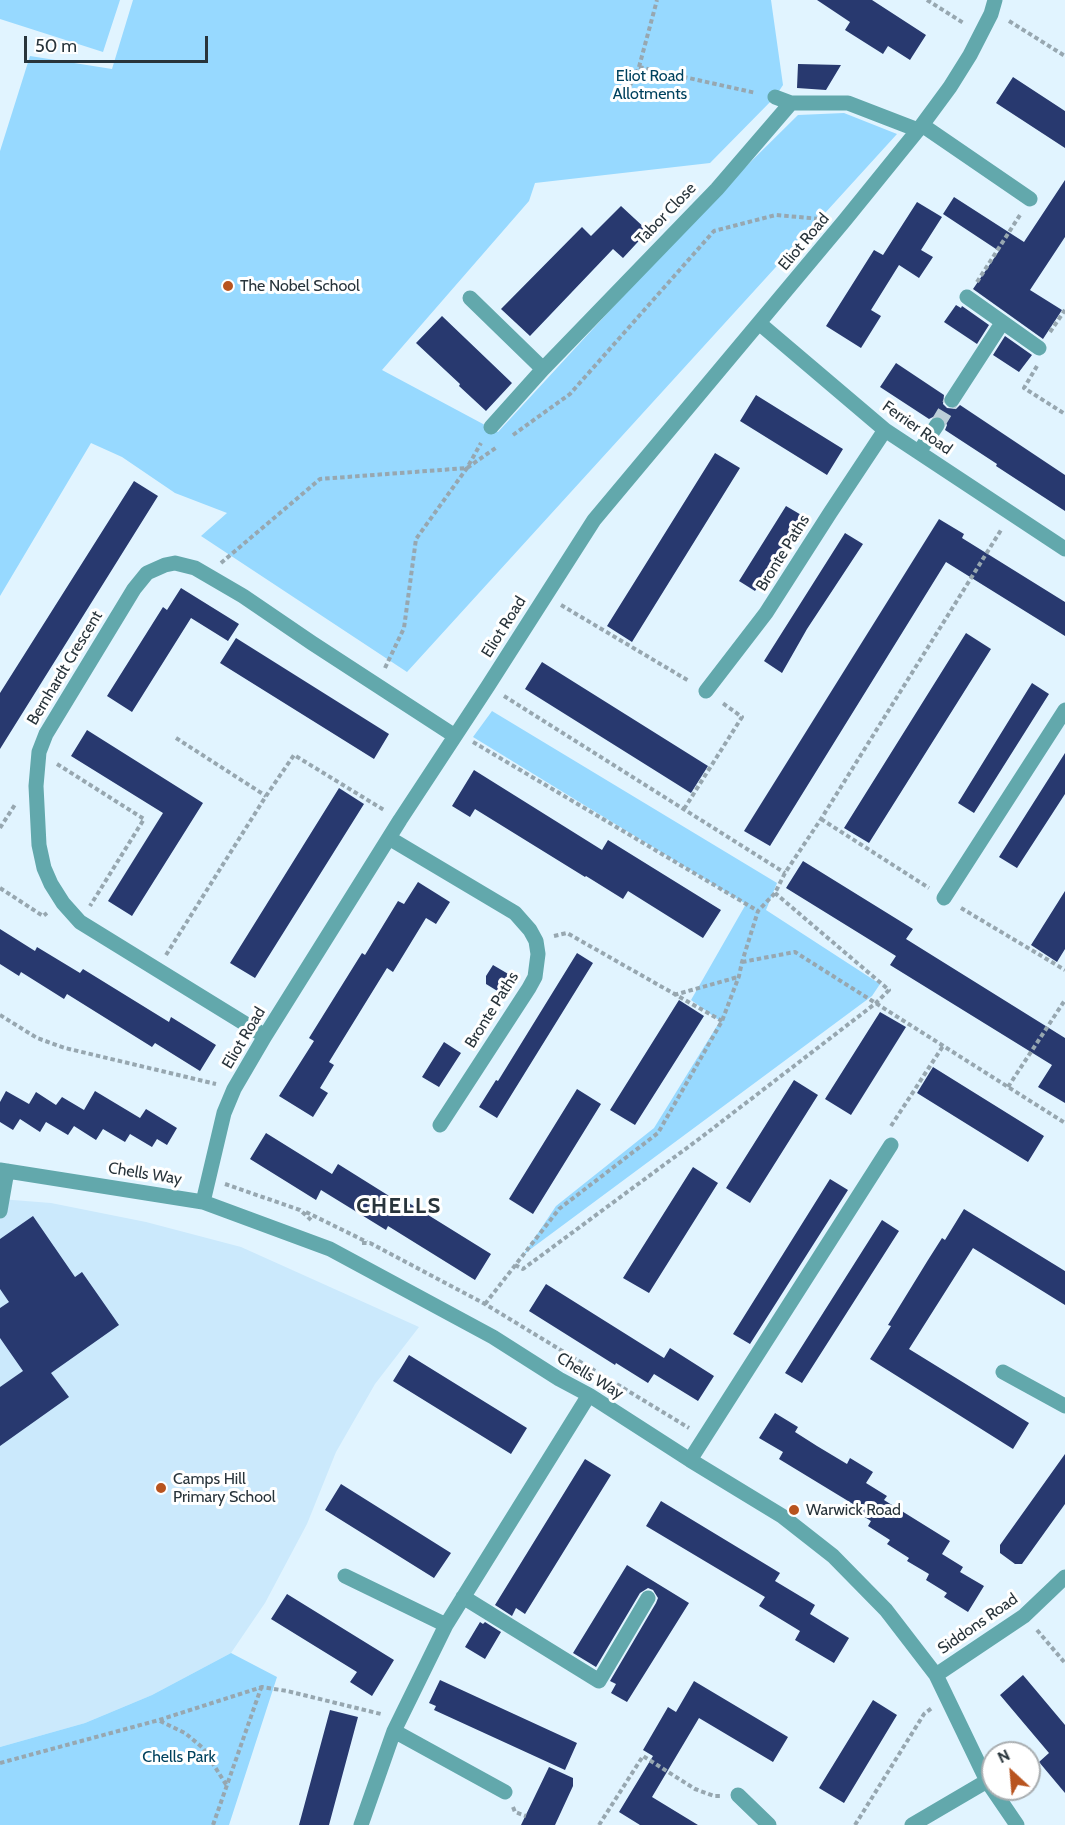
<!DOCTYPE html>
<html>
<head>
<meta charset="utf-8">
<style>
	body { margin:0 }
	#map { position:relative; width:1065px; height:1825px; overflow:hidden; background:#e1f4ff; font-family:Cabin,sans-serif }
	canvas { display:block }
	.north { position:absolute; left:981px; top:1741px; width:60px; height:60px; box-sizing:border-box; background:#fff; border:2px solid #a9aeb1; border-radius:50%; rotate:334deg; font-size:16px; font-weight:700; line-height:24px; text-align:center; color:#28343b }
	.north::after { content:''; display:block; margin:auto; width:21px; height:27px; background:#b8541f; clip-path:polygon(50% 0,100% 100%,50% 72%,0 100%) }
	.scale { position:absolute; left:24px; top:36px; width:184px; height:27px; box-sizing:border-box; border:3px solid #28343b; border-top:0; padding-left:8px; font-size:18px; line-height:21px; white-space:nowrap; color:#28343b; -webkit-text-stroke:4px #fff; paint-order:stroke }
</style>
</head>
<body>
<div id="map">
<canvas width="1065" height="1825"></canvas>
<div class="north">N</div>
<div class="scale">50 m</div>
</div>
<script>
const context = document.querySelector('canvas').getContext('2d');
context.lineJoin = 'round';
function fillPath(path, color) { context.fillStyle = color; context.fill(path, 'evenodd'); }
const toPath = rows => new Path2D(rows.map(r => 'M' + r).join(''));
function trace(path, color, width, dash) { context.strokeStyle = color; context.lineWidth = width; context.lineCap = dash ? 'butt' : 'round'; context.setLineDash(dash || []); context.stroke(path); }
function write(font, color, halo, rows, align = 'center') {
  context.font = font + ' Cabin,sans-serif'; context.lineWidth = 6; context.setLineDash([]); context.textBaseline = 'middle'; context.strokeStyle = halo; context.fillStyle = color; for (const [text, x, y, turn = 0] of rows) {
    context.save(); context.translate(x, y); context.rotate((+turn || 0) * Math.PI / 180); context.textAlign = isNaN(turn) ? turn : align; if (halo) context.strokeText(text, 0, 0); context.fillText(text, 0, 0); context.restore();
  }
}
const built = toPath([
	[0,1199,51,1203,146,1222,241,1247,419,1327,375,1384,336,1452,307,1524,265,1603,231,1653,152,1695,85,1723,0,1747]
]);
const green = toPath([
	[0,0,120,0,103,52,0,19],
	[133,0,771,0,783,85,775,97,710,163,535,183,529,201,382,370,498,432,707,205,798,115,844,113,897,134,407,672,201,536,227,513,175,493,122,457,91,443,0,596,0,151,30,56,112,69],
	[492,711,777,883,766,910,880,984,872,996,524,1254,556,1206,654,1128,720,1021,691,1000,746,904,473,737],
	[231,1653,277,1677,229,1825,0,1825,0,1747,85,1723,152,1695]
]);
const building = toPath([
	[817,0,872,0,926,35,910,60,888,46,883,54,845,30,850,22],
	[798,64,841,65,826,90,797,88],
	[1013,77,1065,111,1065,148,996,103],
	[1065,180,1065,237,1030,290,1062,310,1043,339,973,289,999,251,943,214,954,197,1024,242],
	[917,202,942,217,921,250,933,257,919,278,899,265,871,310,881,316,861,348,826,326,874,250,883,255],
	[621,206,648,231,623,258,613,249,530,336,501,309,582,227,591,236],
	[956,305,961,308,962,306,989,325,977,344,944,322],
	[442,316,512,383,486,411,459,386,460,384,416,343],
	[1005,336,1032,355,1019,372,993,355],
	[896,363,944,395,943,404,947,408,956,409,960,405,1065,475,1065,511,996,466,997,464,945,430,947,425,943,417,937,415,929,419,880,387],
	[756,395,843,449,827,475,740,421],
	[715,453,740,468,632,642,607,626],
	[134,481,158,496,0,749,0,693],
	[786,506,803,516,755,591,739,581],
	[939,519,964,534,962,538,1065,602,1065,636,946,562,770,846,744,831],
	[845,533,863,544,807,629,782,673,764,661],
	[181,588,239,624,228,641,191,618,132,712,107,696,163,607,167,610],
	[966,633,991,649,869,843,844,828],
	[236,638,389,734,374,759,220,663],
	[542,662,708,766,691,793,525,689],
	[1032,683,1049,694,974,813,958,803],
	[87,730,203,803,132,916,108,901,163,813,71,756],
	[1065,753,1065,794,1017,868,999,857],
	[474,770,602,850,608,840,721,910,703,938,628,891,623,899,586,876,585,877,475,809,470,817,452,806],
	[339,788,364,804,255,978,230,963],
	[803,861,913,929,906,939,1065,1038,1065,1103,1038,1087,1052,1065,890,965,896,956,786,888],
	[418,882,450,902,436,924,426,918,393,972,387,968,329,1062,334,1065,320,1088,328,1093,313,1117,279,1096,314,1041,309,1038,362,953,365,955,398,901,404,904],
	[1065,891,1065,949,1057,962,1031,945],
	[0,929,35,951,37,947,80,973,83,969,169,1022,171,1017,216,1045,200,1071,155,1043,152,1047,67,994,64,999,21,972,19,976,0,964],
	[577,953,593,963,497,1118,479,1107,496,1080,498,1081],
	[493,965,510,975,499,992,486,984,486,976],
	[679,1000,704,1016,635,1125,610,1110],
	[880,1012,906,1027,851,1115,825,1099],
	[444,1042,461,1053,439,1087,422,1077],
	[933,1067,1044,1136,1028,1162,917,1093],
	[794,1080,818,1095,750,1203,726,1188],
	[577,1089,601,1104,533,1214,509,1199],
	[6,1091,29,1104,36,1092,56,1105,62,1097,84,1110,95,1091,140,1118,146,1109,177,1128,167,1145,157,1139,152,1147,130,1134,125,1142,103,1129,96,1140,74,1126,68,1135,46,1122,40,1132,20,1119,13,1130,0,1122,0,1102],
	[266,1133,332,1174,338,1164,402,1204,404,1200,491,1254,475,1280,388,1226,386,1230,321,1190,316,1200,250,1159],
	[693,1167,718,1183,649,1293,623,1278],
	[830,1179,848,1190,750,1344,733,1334],
	[964,1209,1065,1271,1065,1305,973,1248,909,1349,1029,1423,1013,1449,870,1359,891,1326,888,1325,928,1260,942,1238,945,1240],
	[33,1216,75,1277,82,1272,119,1325,51,1373,69,1397,0,1446,0,1387,23,1371,0,1338,0,1308,9,1302,0,1289,0,1239],
	[882,1220,899,1231,802,1383,785,1373],
	[546,1284,664,1358,670,1348,714,1376,698,1401,654,1374,648,1383,616,1363,615,1365,529,1311],
	[409,1355,527,1428,511,1454,393,1381],
	[775,1413,798,1427,795,1432,817,1446,847,1464,850,1458,873,1472,866,1483,887,1496,884,1500,950,1541,942,1554,963,1567,960,1572,984,1586,968,1612,944,1597,947,1593,926,1580,929,1574,907,1561,909,1558,887,1544,890,1540,868,1526,871,1521,850,1508,853,1504,779,1459,783,1452,759,1438],
	[1065,1454,1065,1504,1022,1564,1015,1564,1000,1553,1000,1545],
	[585,1459,611,1475,525,1614,516,1608,512,1616,495,1605],
	[341,1484,451,1553,434,1578,325,1510],
	[661,1501,780,1573,775,1581,815,1605,810,1614,849,1638,834,1663,795,1640,800,1631,759,1606,765,1597,646,1526],
	[627,1565,689,1603,627,1702,611,1693,616,1684,610,1681,656,1603,658,1598,653,1590,648,1588,640,1593,596,1667,573,1653],
	[287,1594,394,1660,372,1696,350,1682,357,1672,271,1619],
	[480,1622,483,1624,485,1622,501,1632,485,1659,465,1647],
	[1023,1675,1065,1725,1065,1793,1039,1762,1049,1753,1000,1695],
	[440,1680,577,1743,565,1770,434,1710,436,1706,429,1703],
	[694,1681,788,1737,773,1762,699,1718,652,1797,698,1825,640,1825,619,1812,653,1756,643,1750,668,1707,676,1712],
	[873,1700,897,1715,844,1803,819,1788],
	[330,1710,358,1717,329,1825,299,1825],
	[549,1767,573,1778,573,1786,555,1825,521,1825]
]);
const minorTunnel = toPath([
	[937,425,952,400]
]);
const path = toPath([
	[927,0,965,24],
	[1009,21,1065,56],
	[639,67,756,93],
	[626,94,639,67,657,0],
	[977,282,1020,215],
	[1050,332,1065,310],
	[1037,366,1024,388,1065,414],
	[513,435,570,394,714,231,776,215,821,219],
	[221,563,320,479,467,468,497,447],
	[561,605,689,681],
	[385,668,404,628,416,539,467,468,481,443],
	[504,696,785,873],
	[176,738,266,796],
	[473,742,758,911],
	[57,764,144,819,90,906],
	[684,809,742,717,721,702],
	[821,819,929,888],
	[0,828,16,803],
	[0,888,43,916,47,913],
	[961,908,1065,970],
	[554,936,567,933,722,1021],
	[166,955,266,796,294,755,384,810],
	[742,962,795,952,1065,1123],
	[674,995,738,977],
	[0,1015,37,1038,65,1048,216,1084],
	[1008,1087,1065,1000],
	[891,1126,943,1046],
	[225,1184,300,1210,311,1220],
	[306,1212,367,1242],
	[362,1243,370,1243,485,1304,689,1428],
	[515,1265,523,1269,699,1139,876,1003,889,990,775,893],
	[485,1304,559,1209,658,1133,722,1021,739,976,742,962,758,911,775,893,785,873,821,819,1001,530],
	[1037,1630,1065,1663],
	[160,1721,185,1733,203,1748,227,1786],
	[0,1763,159,1720,262,1687,287,1691,381,1714],
	[513,1807,515,1812,526,1816],
	[213,1825,261,1688],
	[599,1825,643,1756,695,1789,714,1796,720,1796],
	[855,1825,924,1714,932,1708]
]);
const minor = toPath([
	[775,97,791,103,848,103,918,130],
	[922,125,1030,199],
	[967,297,1039,348],
	[470,298,543,369,717,189,791,103],
	[759,323,885,430,1065,549],
	[952,400,1002,323],
	[491,427,543,369],
	[919,452,937,425],
	[706,691,766,613,830,513,885,430],
	[389,838,515,913,530,930,536,941,538,954,535,977,529,988,440,1125],
	[944,898,1065,710],
	[265,1036,80,922,63,903,51,884,44,868,39,845,36,786,39,752,46,734,134,589,147,573,165,565,175,563,195,568,243,596,312,643,455,736],
	[0,1170,203,1202,330,1249,493,1337,559,1379,589,1395,690,1460,782,1516,833,1556,886,1610,936,1675,987,1781,1017,1825],
	[203,1202,224,1113,234,1089,265,1036,400,820,488,686,594,520,845,220,922,125,950,87,970,55,991,14,995,0],
	[0,1211,7,1171],
	[1003,1372,1065,1406],
	[690,1460,891,1145],
	[345,1576,446,1625],
	[463,1597,599,1681,648,1598],
	[936,1675,1024,1616,1065,1577],
	[394,1731,505,1792],
	[738,1795,769,1825],
	[361,1825,394,1731,446,1625,589,1395],
	[912,1825,987,1781]
]);
const markers = [
	[228,286,6,"#b8541f"],
	[161,1488,6,"#b8541f"],
	[794,1510,6,"#b8541f"]
];
const parkNames = [
	["Eliot Road",650,76],
	["Allotments",650,94],
	["Chells Park",179,1757]
];
const streetNames = [
	["Tabor Close",666,214,-46],
	["Eliot Road",804,242,-50],
	["Ferrier Road",917,428,35],
	["Bronte Paths",783,553,-58],
	["Eliot Road",504,627,-58],
	["Bernhardt Crescent",65,668,-59],
	["Bronte Paths",492,1010,-58],
	["Eliot Road",244,1038,-59],
	["Chells Way",145,1174,9],
	["Chells Way",590,1376,31],
	["Siddons Road",978,1624,-35]
];
const poiNames = [
	["The Nobel School",240,286],
	["Camps Hill",173,1479],
	["Primary School",173,1497],
	["Warwick Road",806,1510]
];
const districtNames = [
	["CHELLS",399,1207]
];
fillPath(built, '#cbe9fc');
fillPath(green, '#97d9ff');
fillPath(building, '#28396f');
trace(minorTunnel, '#bcced8', 15, [15, 8]);
trace(path, '#97a7b0', 4, [4.5, 3]);
trace(minor, '#62a8ac', 15);
for (const [x, y, r, color] of markers) { const dot = new Path2D(); dot.arc(x, y, r, 0, 2 * Math.PI); context.fillStyle = color; context.fill(dot); trace(dot, '#fff', 2); }
write('16px', '#00425e', '#fff', parkNames);
write('16px', '#28343b', '#fff', streetNames);
write('16px', '#28343b', '#fff', poiNames, 'left');
context.letterSpacing = '1.5px';
write('bold 22px', '#28343b', '#fff', districtNames);
context.letterSpacing = '0px';
</script>
</body>
</html>
